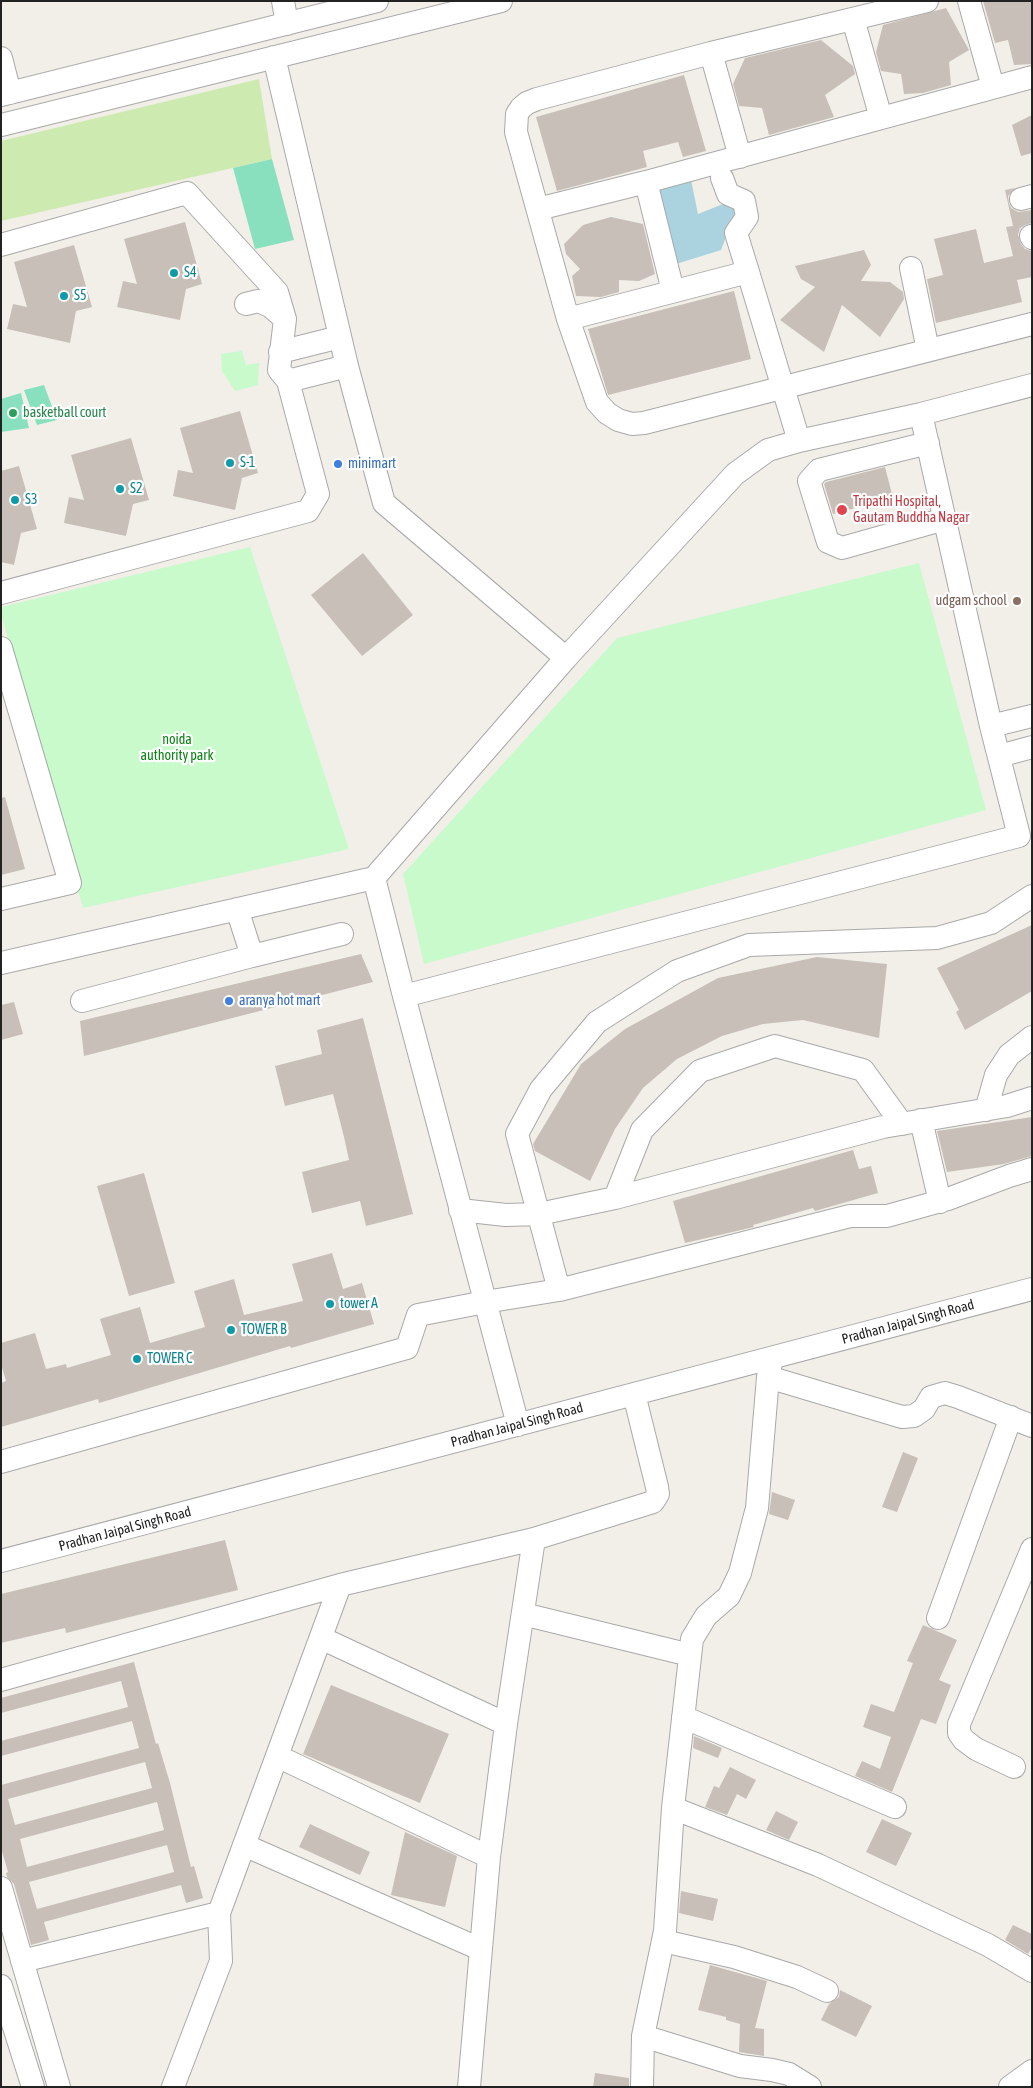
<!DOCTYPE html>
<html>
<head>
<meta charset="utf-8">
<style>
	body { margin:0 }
	#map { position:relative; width:1033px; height:2088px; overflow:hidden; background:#f2efe9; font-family:"Asap Condensed",sans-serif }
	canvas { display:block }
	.frame { position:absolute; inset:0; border:2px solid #222; pointer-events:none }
</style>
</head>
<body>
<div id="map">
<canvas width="1033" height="2088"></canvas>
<div class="frame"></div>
</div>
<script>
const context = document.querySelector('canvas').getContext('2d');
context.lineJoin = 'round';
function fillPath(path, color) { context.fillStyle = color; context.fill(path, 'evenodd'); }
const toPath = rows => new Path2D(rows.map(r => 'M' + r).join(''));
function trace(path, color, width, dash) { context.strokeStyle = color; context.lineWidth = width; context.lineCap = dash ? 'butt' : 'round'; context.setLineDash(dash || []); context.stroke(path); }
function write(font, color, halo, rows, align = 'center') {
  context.font = font + ' "Asap Condensed",sans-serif'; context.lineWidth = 4.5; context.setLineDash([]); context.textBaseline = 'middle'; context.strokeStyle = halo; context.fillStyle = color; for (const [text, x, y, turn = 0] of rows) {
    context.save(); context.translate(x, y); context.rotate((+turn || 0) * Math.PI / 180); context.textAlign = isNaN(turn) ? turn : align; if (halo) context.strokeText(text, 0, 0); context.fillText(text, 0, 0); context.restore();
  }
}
const grass = toPath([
	[259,79,272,159,1,221,1,141]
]);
const park = toPath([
	[242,351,246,365,259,363,258,385,235,391,222,371,221,354],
	[250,547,349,849,83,908,1,614,1,607],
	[919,563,986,810,424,964,403,874,617,638]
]);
const pitch = toPath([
	[272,159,294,240,255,249,233,168],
	[44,385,57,420,37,425,24,390],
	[21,393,29,428,1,432,1,399]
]);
const water = toPath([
	[689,170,698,214,728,202,747,212,728,232,721,250,673,265,649,192]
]);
const building = toPath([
	[983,1,1032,1,1032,64,1014,65,1008,40,995,43],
	[946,8,969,50,949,62,951,85,923,93,904,94,901,74,881,71,876,52,883,25],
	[821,40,853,66,855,74,825,95,834,117,769,135,762,108,739,106,733,84,745,58],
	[684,75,706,151,683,157,678,142,643,151,647,167,557,191,536,117],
	[1032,115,1032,153,1021,156,1012,125],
	[1015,188,1008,196,1009,203,1011,208,1018,212,1032,210,1032,223,1025,225,1020,228,1018,235,1021,244,1025,249,1032,251,1032,277,1017,280,1022,302,936,323,927,279,943,275,934,239,976,229,984,263,1013,256,1006,227,1013,226,1005,190],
	[611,217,643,224,655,274,639,281,619,280,619,292,601,297,576,296,572,276,580,269,566,254,564,244,583,225],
	[185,222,202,284,186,289,180,320,117,307,123,281,137,284,124,239],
	[74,245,92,307,76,311,70,343,7,329,13,304,27,307,14,262],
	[864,250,871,265,861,281,890,282,903,292,904,299,880,337,842,305,824,352,780,320,815,287,801,279,795,266],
	[734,291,751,359,608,395,588,329],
	[240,411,258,473,242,478,235,510,173,496,178,470,193,473,180,428],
	[131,438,149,500,133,504,126,536,64,523,69,497,84,500,71,455],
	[19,466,37,529,21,533,14,565,1,562,1,471],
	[885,467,893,498,833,514,824,484,826,482],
	[363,553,413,615,362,656,311,595],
	[5,797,25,869,1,875,1,798],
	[1032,925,1032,991,965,1030,956,1012,959,1010,937,968],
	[361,954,373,982,84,1056,80,1021],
	[817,957,887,964,879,1038,803,1020,763,1024,722,1036,677,1059,643,1088,615,1129,590,1181,535,1151,533,1144,581,1064,625,1029,718,978],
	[14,1002,23,1034,1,1040,1,1005],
	[363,1018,413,1214,366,1226,360,1201,312,1213,302,1172,349,1160,344,1137,333,1094,285,1106,275,1066,322,1054,317,1030],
	[1032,1117,1032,1156,1004,1164,947,1172,937,1131],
	[853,1150,859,1169,871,1166,878,1193,815,1211,813,1208,753,1225,754,1227,685,1243,673,1201],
	[144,1173,175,1283,129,1296,97,1186],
	[332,1253,343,1289,362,1283,374,1324,291,1348,290,1346,99,1403,98,1399,1,1427,1,1383,6,1381,1,1364,1,1343,35,1333,46,1369,66,1364,67,1368,111,1355,100,1319,140,1307,150,1343,205,1327,194,1291,234,1279,244,1315,303,1301,292,1264],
	[903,1452,918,1458,897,1512,882,1507],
	[772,1492,795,1500,788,1520,769,1514],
	[225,1540,238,1590,66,1633,65,1628,1,1643,1,1594],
	[923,1625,957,1640,939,1680,951,1685,936,1724,921,1719,892,1792,855,1776,862,1761,880,1769,891,1737,863,1727,871,1704,894,1712,913,1663,907,1661],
	[134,1662,156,1744,158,1743,170,1783,191,1867,194,1866,203,1898,186,1903,181,1885,44,1922,49,1940,31,1945,14,1884,7,1877,6,1873,8,1872,1,1848,1,1785,139,1748,132,1721,1,1756,1,1741,128,1707,121,1681,1,1713,1,1698],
	[145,1762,152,1788,15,1825,8,1799],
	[157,1802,164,1830,27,1867,20,1839],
	[167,1845,174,1872,37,1909,29,1882],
	[331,1685,449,1734,420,1803,303,1754],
	[694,1736,722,1748,718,1758,693,1748],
	[730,1767,756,1780,746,1799,737,1794,727,1815,705,1807,714,1786,719,1788],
	[776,1811,798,1822,789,1840,766,1830],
	[882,1819,912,1833,896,1866,866,1852],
	[310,1824,370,1852,360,1875,299,1847],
	[405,1832,457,1856,445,1907,391,1895],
	[681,1891,718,1899,713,1921,679,1913],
	[1013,1925,1032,1934,1032,1947,1028,1954,1005,1940],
	[710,1965,767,1981,755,2028,764,2029,764,2056,739,2052,740,2024,726,2020,726,2017,698,2010],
	[840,1990,872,2006,856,2037,821,2020,829,2004,839,1997],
	[595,2073,629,2078,629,2087,593,2087]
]);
const minor = toPath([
	[283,1,287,24],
	[927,1,711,53,537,99,527,103,521,108,517,114,516,132,568,319,597,402,607,413,618,420,632,424,644,423,1032,324],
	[969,1,993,87],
	[853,19,881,118],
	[711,53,740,157],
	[274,57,347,366,384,503,566,658],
	[1,58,10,93],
	[1,95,377,1],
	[1,125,501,1],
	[722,178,728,194,744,201,747,217,736,233,748,272],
	[646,182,1032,77],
	[1021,199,1032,196],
	[538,209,646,182,673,291],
	[1031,236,1032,238],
	[1,245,187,193,277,292,285,319,279,370,288,381,318,494,308,511,1,593],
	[911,268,928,350],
	[246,304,258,301,270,306,285,319],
	[568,319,748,272,799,441],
	[280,352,340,337],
	[288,381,347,366],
	[928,443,819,470,809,481,828,542,842,548,945,519],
	[1,648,70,883,1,899],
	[991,726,1032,716],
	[999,756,1032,747],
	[374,878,404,996,518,1425],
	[1032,896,991,923,937,938,749,945,677,971,597,1022,541,1089,517,1134,559,1290,850,1216,887,1216,948,1199,1009,1176,1032,1169],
	[252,956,342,934],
	[1,963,374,878,566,658,735,474,768,450,799,441,921,414,1032,385],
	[404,996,1019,836,991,726,921,414],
	[82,1001,252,956,237,909],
	[986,1110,996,1075,1009,1055,1032,1037],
	[921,1120,940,1202],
	[615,1198,642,1130,700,1071,775,1046,863,1070,902,1124],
	[460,1210,506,1215,539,1214,615,1198,883,1127,1007,1106,1032,1098],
	[768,1377,902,1417,914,1416,924,1409,931,1397,945,1393,958,1397,1032,1426],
	[1,1462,407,1348,418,1315,485,1302,559,1290],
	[1,1561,1032,1289],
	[523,1614,690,1655],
	[938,1618,1011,1417],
	[321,1638,506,1724],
	[1,1680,340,1585,534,1539,653,1502,658,1494,657,1487,634,1394],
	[683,1717,895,1807],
	[277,1756,489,1857],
	[1014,1767,976,1749,964,1740,959,1733,959,1724,1032,1549],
	[673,1808,818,1865,988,1945,1032,1971],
	[244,1845,480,1949],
	[1,1888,59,2087],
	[663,1941,734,1957,797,1977,827,1991],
	[22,1961,219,1913],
	[1,1986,33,2087],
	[643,2036,740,2066,772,2070,789,2074,810,2087],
	[173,2087,221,1961,219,1913,340,1585],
	[469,2087,489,1857,506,1724,534,1539],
	[642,2087,643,2036,665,1931,673,1808,692,1639,706,1616,729,1596,740,1573,757,1508,768,1377,772,1358],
	[1010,2087,1032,2071]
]);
const markers = [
	[174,273,5,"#0f9aa8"],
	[64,296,5,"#0f9aa8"],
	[13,413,5,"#2e9e5b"],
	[230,463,5,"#0f9aa8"],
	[338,464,5,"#3f7fe0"],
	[120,489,5,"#0f9aa8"],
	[15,500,5,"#0f9aa8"],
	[842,510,6,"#e0444e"],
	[1017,601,5,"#8d6e63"],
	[229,1001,5,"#3f7fe0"],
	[330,1304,5,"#0f9aa8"],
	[231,1330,5,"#0f9aa8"],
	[137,1359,5,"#0f9aa8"]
];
const cultureNames = [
	["S4",184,273],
	["S5",74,296],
	["S-1",240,463],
	["S2",130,489],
	["S3",25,500],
	["tower A",340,1304],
	["TOWER B",241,1330],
	["TOWER C",147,1359]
];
const leisureNames = [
	["basketball court",23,413]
];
const shopNames = [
	["minimart",348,464],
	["aranya hot mart",239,1001]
];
const healthNames = [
	["Tripathi Hospital,",853,502],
	["Gautam Buddha Nagar",853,518]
];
const educationNames = [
	["udgam school",1007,601]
];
const parkNames = [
	["noida",177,740],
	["authority park",177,756]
];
const streetNames = [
	["Pradhan Jaipal Singh Road",908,1322,-15],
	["Pradhan Jaipal Singh Road",517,1425,-15],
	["Pradhan Jaipal Singh Road",125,1529,-15]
];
fillPath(grass, '#cdebb0');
fillPath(park, '#c8facc');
fillPath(pitch, '#88e0be');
fillPath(water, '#aad3df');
fillPath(building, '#c7bfb8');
trace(minor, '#a9a9a9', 24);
trace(minor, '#fff', 22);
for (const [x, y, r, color] of markers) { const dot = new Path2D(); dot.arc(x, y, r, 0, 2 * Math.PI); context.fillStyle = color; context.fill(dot); trace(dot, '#fff', 2); }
write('14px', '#0d838f', '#fff', cultureNames, 'left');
write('14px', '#27864d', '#fff', leisureNames, 'left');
write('14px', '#366cbe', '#fff', shopNames, 'left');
write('14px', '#be3a42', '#fff', healthNames, 'left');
write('14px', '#785e54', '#fff', educationNames, 'right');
write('14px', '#0c8416', '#fff', parkNames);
write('14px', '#222', '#fff', streetNames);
</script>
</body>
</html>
